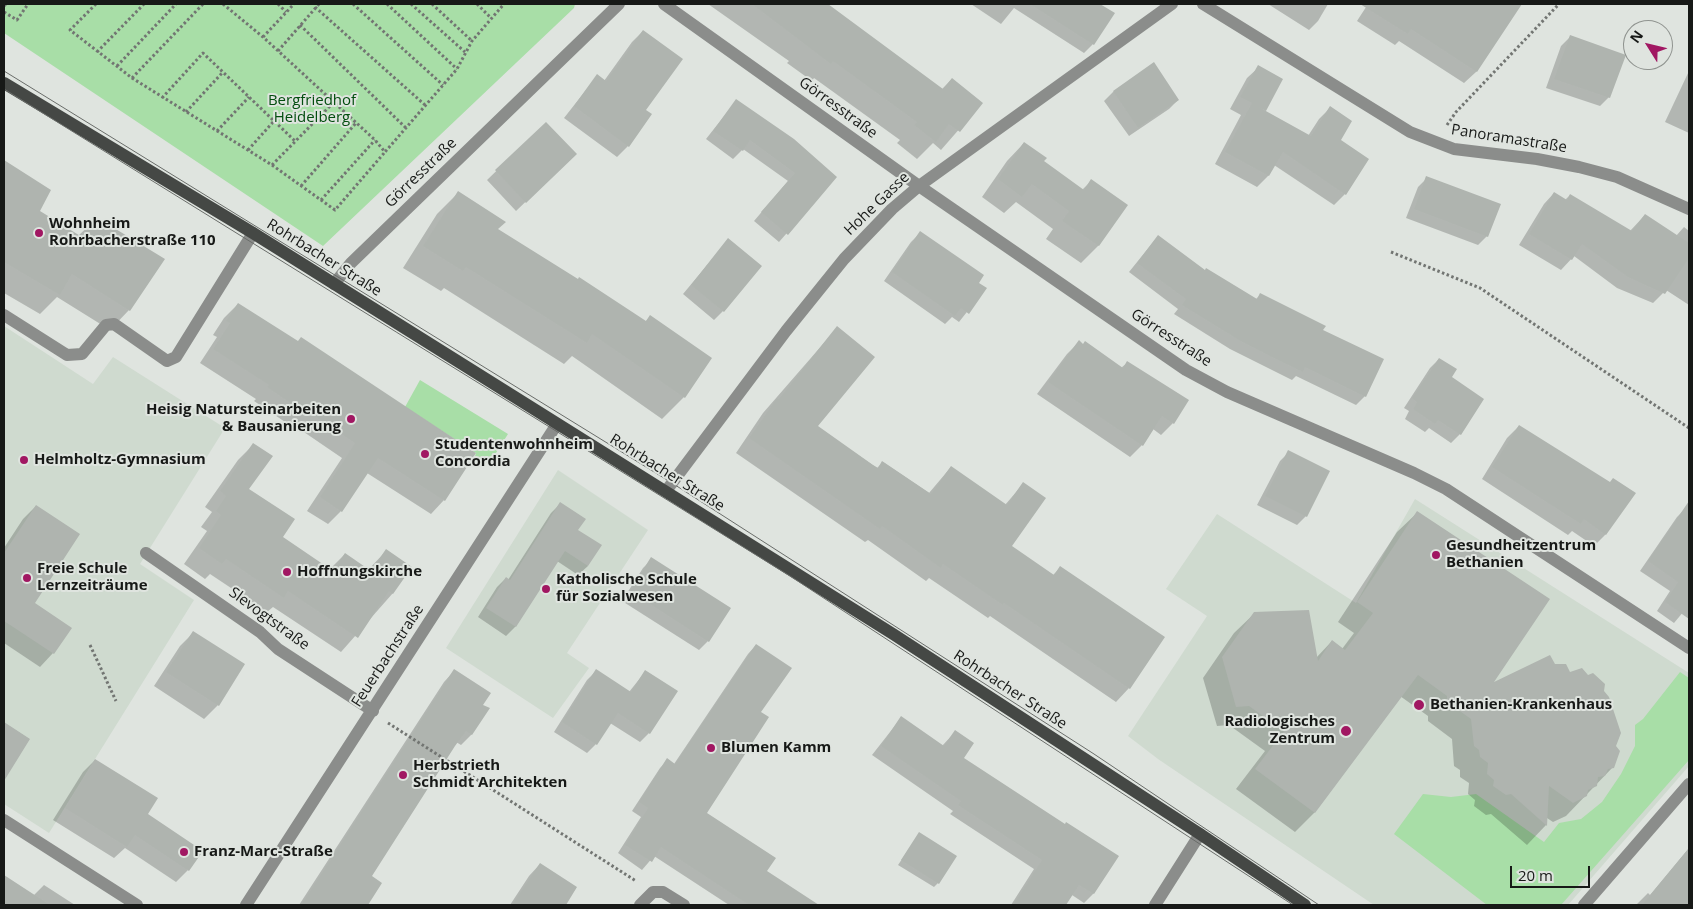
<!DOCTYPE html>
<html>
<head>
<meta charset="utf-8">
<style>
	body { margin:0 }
	#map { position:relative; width:1693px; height:909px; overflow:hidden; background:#dfe4df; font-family:"Open Sans",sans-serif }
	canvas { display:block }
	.frame { position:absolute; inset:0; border:5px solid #171917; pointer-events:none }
	.north { position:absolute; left:1623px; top:20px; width:50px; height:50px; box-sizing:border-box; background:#dfe4df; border:1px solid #8f938f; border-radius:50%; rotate:306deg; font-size:14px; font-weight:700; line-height:20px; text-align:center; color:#171917 }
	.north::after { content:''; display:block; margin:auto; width:18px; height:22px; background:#a11762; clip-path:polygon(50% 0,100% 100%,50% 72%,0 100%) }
	.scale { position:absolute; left:1510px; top:866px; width:80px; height:22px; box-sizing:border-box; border:2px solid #171917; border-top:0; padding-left:6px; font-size:15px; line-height:18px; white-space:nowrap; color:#171917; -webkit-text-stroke:4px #dfe4df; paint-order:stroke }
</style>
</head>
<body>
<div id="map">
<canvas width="1693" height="909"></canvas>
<div class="frame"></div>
<div class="north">N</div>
<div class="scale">20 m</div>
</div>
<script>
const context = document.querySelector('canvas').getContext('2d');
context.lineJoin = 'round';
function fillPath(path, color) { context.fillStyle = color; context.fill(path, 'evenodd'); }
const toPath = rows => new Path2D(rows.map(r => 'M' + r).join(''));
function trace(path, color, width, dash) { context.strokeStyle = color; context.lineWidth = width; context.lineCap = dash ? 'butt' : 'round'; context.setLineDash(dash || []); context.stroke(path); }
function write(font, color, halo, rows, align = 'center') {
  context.font = font + ' "Open Sans",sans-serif'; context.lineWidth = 4; context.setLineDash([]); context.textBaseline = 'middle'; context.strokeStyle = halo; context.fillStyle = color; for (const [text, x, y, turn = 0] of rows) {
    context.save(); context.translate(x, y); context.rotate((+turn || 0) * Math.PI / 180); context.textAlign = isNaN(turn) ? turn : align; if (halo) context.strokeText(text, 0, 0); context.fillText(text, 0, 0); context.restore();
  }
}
const built = toPath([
	[4,326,93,384,113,357,225,428,140,564,194,600,49,833,4,804],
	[558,470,648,530,567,653,589,668,553,718,446,648],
	[1415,499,1689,673,1689,766,1568,905,1374,905,1158,759,1128,736,1207,616,1166,589,1217,514,1356,603]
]);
const green = toPath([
	[4,4,575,4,574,8,323,246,4,33],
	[420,380,508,434,489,464,475,456,476,453,405,407],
	[1680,672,1689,678,1689,760,1561,905,1487,905,1394,834,1423,794,1451,797,1476,794,1544,842,1559,823,1581,819,1602,802,1621,774,1635,746,1635,725,1643,719]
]);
const shadow = toPath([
	[708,4,807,4,942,89,952,79,982,103,941,150,933,143,917,159,897,143,900,140,814,78,812,81,787,63,789,61],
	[971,4,1098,4,1113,13,1093,44,1084,53,1014,8,1001,24],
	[1268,4,1328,4,1318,21,1309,30],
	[1368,4,1520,4,1476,72,1464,83,1399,41,1395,45,1357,21],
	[643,31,644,110,628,146,617,157,564,118,597,76,604,81,632,42],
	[1570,37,1609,97,1600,106,1546,88,1561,46],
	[1154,64,1178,100,1169,109,1129,136,1104,101,1113,92],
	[1259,67,1263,111,1308,136,1319,119,1330,108,1339,141,1345,194,1334,205,1274,165,1268,176,1257,187,1215,164,1241,115,1230,109,1247,78],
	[1689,71,1689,133,1665,122],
	[736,101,836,177,779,242,754,221,788,181,743,149,733,159,706,139],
	[546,123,566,163,516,211,487,180],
	[1024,143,1043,162,1082,190,1091,181,1126,205,1098,246,1081,263,1046,239,1053,229,1016,202,1004,213,982,197,1007,161],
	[4,161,49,191,38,212,78,236,96,219,129,310,110,330,57,297,40,314,4,293],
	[1427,178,1487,236,1478,245,1406,218,1418,187],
	[458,193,496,229,645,322,650,317,710,358,684,397,662,419,572,356,564,364,444,288,441,291,403,268,437,214],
	[1554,193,1565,200,1570,195,1630,231,1645,215,1676,236,1684,227,1689,231,1689,305,1666,290,1653,303,1617,288,1574,256,1561,270,1519,245,1544,204],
	[920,233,985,289,959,322,952,317,945,324,884,281,911,242],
	[1158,236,1204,271,1255,300,1260,295,1322,330,1365,396,1356,405,1296,376,1292,380,1230,349,1174,314,1178,309,1129,272],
	[728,240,723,311,714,320,683,294],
	[238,304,444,500,431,514,367,473,341,511,328,524,307,511,342,458,298,428,297,430,254,401,256,399,200,363,217,337,213,335,224,318],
	[837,328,817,427,877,468,883,462,929,493,951,467,1005,505,1023,484,1010,546,1053,575,1060,568,1129,688,1116,702,990,616,988,618,929,578,926,581,868,540,865,542,736,453,763,413],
	[1079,342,1121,368,1128,362,1173,423,1161,435,1153,429,1142,445,1130,457,1037,394,1067,354],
	[1439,359,1450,377,1460,434,1451,443,1429,428,1425,432,1405,419,1409,411,1404,408,1430,368],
	[1519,426,1609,483,1634,494,1605,535,1594,546,1572,531,1568,535,1482,479,1507,438],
	[254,444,248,489,281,537,329,570,345,554,368,570,386,551,393,593,341,652,273,607,267,612,210,574,205,579,184,564,207,531,201,527,212,512,205,507,238,460],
	[1289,452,1306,516,1297,525,1257,505,1280,461],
	[560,504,577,530,588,566,578,575,557,561,515,627,506,636,478,617,497,587,506,578,508,580,551,513],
	[36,506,33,603,70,628,53,653,40,667,4,643,4,548,23,519],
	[1686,508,1689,511,1689,605,1674,623,1657,611,1670,591,1640,571,1677,517],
	[1417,513,1490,686,1554,665,1603,691,1614,746,1613,767,1566,816,1553,822,1547,818,1546,825,1527,845,1491,814,1486,815,1474,806,1475,800,1468,794,1469,783,1460,777,1460,770,1454,766,1452,739,1428,721,1428,716,1400,696,1314,813,1295,832,1236,789,1265,751,1229,725,1217,726,1203,678,1234,633,1255,613,1316,658,1332,641,1342,649,1354,633,1338,622,1397,532],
	[652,559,708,641,699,650,622,601,643,568],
	[194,632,218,705,204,719,154,686,180,646],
	[756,645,760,712,705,813,765,871,817,905,729,905,654,856,642,870,618,853,641,817,632,811,660,768,668,760,674,764,748,654],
	[454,671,482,705,472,734,461,745,456,742,370,877,381,883,367,905,299,905,444,682],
	[596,671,629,692,645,672,649,733,640,742,610,723,596,744,587,753,554,732,587,680],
	[901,718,942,746,955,732,962,758,1065,825,1118,856,1093,894,1084,903,1072,895,1065,905,1011,905,1034,869,950,814,953,811,872,755],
	[4,723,29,739,4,778],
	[95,760,146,814,188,870,176,882,125,848,114,858,53,820,83,772],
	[919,834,938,883,934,887,898,865],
	[1689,848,1689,905,1636,905,1648,893,1650,895],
	[540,864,576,888,564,905,510,905,529,876],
	[4,876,33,896,44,885,75,905,4,905]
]);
const building = toPath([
	[752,4,828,4,943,89,952,78,983,103,960,132,949,124,936,142,914,125,917,122,833,61,831,64],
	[1030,4,1100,4,1115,13,1094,45],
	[1360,4,1522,4,1477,72,1411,29,1408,34],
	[643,30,683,59,646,110,652,114,629,147,574,106,597,74,606,81],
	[1570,35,1626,55,1610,98,1554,79],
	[1154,62,1179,100,1138,128,1113,91],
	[1258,65,1283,79,1266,111,1255,105,1311,136,1330,106,1352,121,1341,140,1369,159,1346,195,1283,152,1269,176,1225,152,1252,103,1240,97],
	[736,99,794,139,837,177,788,235,761,212,795,173,750,140,743,151,713,131],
	[546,122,577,154,526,203,495,170],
	[1024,142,1047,158,1044,161,1084,190,1091,179,1128,205,1099,246,1062,221,1069,211,1032,184,1022,197,998,179],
	[4,160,51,190,40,211,82,237,96,217,165,259,130,311,72,274,60,295,4,262],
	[1426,176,1501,204,1488,237,1414,209],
	[458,191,506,222,498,229,578,279,579,277,646,321,650,315,712,358,685,398,592,334,587,343,466,267,463,271,423,246],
	[1554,192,1567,200,1570,194,1632,231,1645,214,1689,243,1689,258,1665,294,1628,277,1582,244,1572,260,1529,234],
	[920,231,984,275,979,283,987,288,969,314,961,308,955,316,892,272],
	[1158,235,1205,270,1206,268,1257,299,1260,293,1326,326,1323,330,1384,359,1366,397,1305,367,1303,372,1270,356,1239,340,1182,305,1186,299,1137,263],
	[728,238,762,266,724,312,691,285],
	[238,303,298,341,301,337,476,453,445,501,378,458,342,512,320,497,355,443,313,415,311,417,267,387,269,385,213,349,230,323,226,321],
	[837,326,875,357,818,426,873,465,878,468,882,461,931,494,951,466,1007,505,1023,482,1046,498,1012,546,1054,575,1060,566,1165,637,1130,689,1004,603,1003,605,943,564,941,568,882,526,880,529,749,438,777,398,779,399],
	[1079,340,1083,344,1085,341,1123,368,1127,361,1189,400,1174,424,1162,416,1143,446,1048,382],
	[1439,358,1457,369,1452,377,1484,399,1461,435,1438,420,1435,424,1413,409,1417,402,1412,398],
	[1519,425,1610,482,1613,478,1636,493,1606,535,1584,519,1581,524,1492,467],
	[253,443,273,456,249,489,295,519,283,537,333,571,345,553,371,571,386,549,412,567,393,594,389,591,358,638,288,591,284,598,226,559,222,564,199,548,221,515,216,511,226,496,220,491],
	[1288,450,1330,471,1307,517,1265,496],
	[1689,501,1689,619,1665,602,1678,582,1648,561],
	[560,502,586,519,578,530,602,545,588,566,565,551,516,627,486,608,506,577,510,580],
	[36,505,80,534,35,603,72,628,54,654,4,621,4,553],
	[1417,511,1550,599,1494,682,1550,655,1555,664,1566,664,1570,672,1582,668,1588,675,1593,673,1605,684,1604,691,1609,697,1621,733,1616,746,1620,751,1614,768,1608,769,1605,776,1598,777,1597,786,1588,790,1587,796,1573,803,1549,786,1547,826,1511,794,1506,795,1493,786,1494,780,1487,774,1488,763,1480,757,1479,750,1474,746,1471,719,1447,702,1447,696,1418,675,1315,813,1255,769,1284,731,1249,706,1236,707,1222,657,1254,612,1309,610,1318,661,1332,640,1345,650,1373,613,1357,602],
	[651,557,731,608,709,642,630,591],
	[193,631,245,664,219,706,166,672],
	[756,644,792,668,761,712,769,717,707,813,776,858,767,871,819,905,749,905,661,847,652,862,625,845,648,808,639,802,667,758,675,764],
	[454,669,491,693,483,705,490,708,472,735,466,731,455,746,372,876,382,883,368,905,301,905],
	[596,669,631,692,645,670,678,691,650,734,618,713,597,745,562,722],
	[901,716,944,746,955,730,974,743,964,758,1065,824,1066,822,1119,856,1094,894,1079,885,1066,905,1013,905,1042,860,958,805,961,801,881,746],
	[4,722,30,739,4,781],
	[95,759,158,798,148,814,203,851,189,871,135,835,127,847,65,808],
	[919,832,957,856,939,884,901,860],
	[1689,848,1689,905,1642,905],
	[540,863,577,887,566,905,512,905],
	[4,875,50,905,4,905]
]);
const path = toPath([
	[96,4,70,30,132,78,272,165,335,210,385,152],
	[223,4,263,37,375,140,385,152,457,69,472,41,504,4],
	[278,4,286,12],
	[353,4,443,85],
	[387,4,457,69],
	[411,4,465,52],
	[432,4,472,41],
	[477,4,491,18],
	[4,6,6,4],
	[315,7,425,105],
	[4,12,17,20,28,4],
	[300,25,406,128],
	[263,37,294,4],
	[278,51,319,4],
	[97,52,144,4],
	[117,66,176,4],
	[132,78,203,4],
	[162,98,203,53,295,141],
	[186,112,223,72],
	[1447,125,1456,112,1559,4],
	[217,131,249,97],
	[248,150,274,121],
	[272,165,333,103],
	[301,186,356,123],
	[321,200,375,140],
	[1391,252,1480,288,1689,428],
	[90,645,116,701],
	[388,723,636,881]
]);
const minor = toPath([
	[664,4,919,186,1186,370,1227,392,1414,473,1446,489,1689,648],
	[1203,4,1410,132,1454,149,1537,159,1579,167,1617,177,1689,209],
	[334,284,351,263,619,4],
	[4,315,67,355,82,354,106,325,114,324,167,361,176,357,253,233],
	[666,491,786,331,844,259,892,209,919,186,1172,4],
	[146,553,260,632,278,649,373,711],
	[4,820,137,905],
	[246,905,557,424],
	[640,905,653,892,663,892,684,905],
	[1155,905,1200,834],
	[1584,905,1689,784]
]);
const major = toPath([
	[4,83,253,233,893,634,1200,834,1305,905]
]);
const tram = toPath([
	[4,71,672,483,1094,754,1319,905],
	[4,89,790,576,1293,905]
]);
const markers = [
	[39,233,5,"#a11762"],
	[351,419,5,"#a11762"],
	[425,454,5,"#a11762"],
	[24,460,5,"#a11762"],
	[1436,555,5,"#a11762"],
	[287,572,5,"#a11762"],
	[27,578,5,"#a11762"],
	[546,589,5,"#a11762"],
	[1419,705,6,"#a11762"],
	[1346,731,6,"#a11762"],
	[711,748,5,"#a11762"],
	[403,775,5,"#a11762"],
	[184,852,5,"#a11762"]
];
const parkNames = [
	["Bergfriedhof",312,101],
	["Heidelberg",312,118]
];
const streetNames = [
	["Görresstraße",838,108,36],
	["Panoramastraße",1509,139,9],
	["Görresstraße",421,173,-44],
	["Hohe Gasse",877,204,-44],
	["Rohrbacher Straße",324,258,32],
	["Görresstraße",1171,338,33],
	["Rohrbacher Straße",667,473,32],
	["Slevogtstraße",269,619,36],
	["Feuerbachstraße",388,656,-57],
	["Rohrbacher Straße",1010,690,33]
];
const poiNames = [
	["Wohnheim",49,224],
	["Rohrbacherstraße 110",49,241],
	["Heisig Natursteinarbeiten",341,410,"right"],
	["& Bausanierung",341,427,"right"],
	["Studentenwohnheim",435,445],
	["Concordia",435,462],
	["Helmholtz-Gymnasium",34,460],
	["Gesundheitzentrum",1446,546],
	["Bethanien",1446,563],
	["Freie Schule",37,569],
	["Lernzeiträume",37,586],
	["Hoffnungskirche",297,572],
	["Katholische Schule",556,580],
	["für Sozialwesen",556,597],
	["Bethanien-Krankenhaus",1430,705],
	["Radiologisches",1335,722,"right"],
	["Zentrum",1335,739,"right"],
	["Blumen Kamm",721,748],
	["Herbstrieth",413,766],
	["Schmidt Architekten",413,783],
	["Franz-Marc-Straße",194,852]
];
fillPath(built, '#cfdacf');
fillPath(green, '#a8dea7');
fillPath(shadow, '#0003');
fillPath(building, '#afb4af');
trace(path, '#727572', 3, [2.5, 2.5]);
trace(minor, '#8b8d8b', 12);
trace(major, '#454845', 12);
trace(tram, '#696c69', 1);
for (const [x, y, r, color] of markers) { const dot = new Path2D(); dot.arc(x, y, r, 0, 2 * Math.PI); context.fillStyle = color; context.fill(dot); trace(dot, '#dfe4df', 2); }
write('15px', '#034e0f', '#dfe4df', parkNames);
write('15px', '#171917', '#dfe4df', streetNames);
write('bold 15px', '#171917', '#dfe4df', poiNames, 'left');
</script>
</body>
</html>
